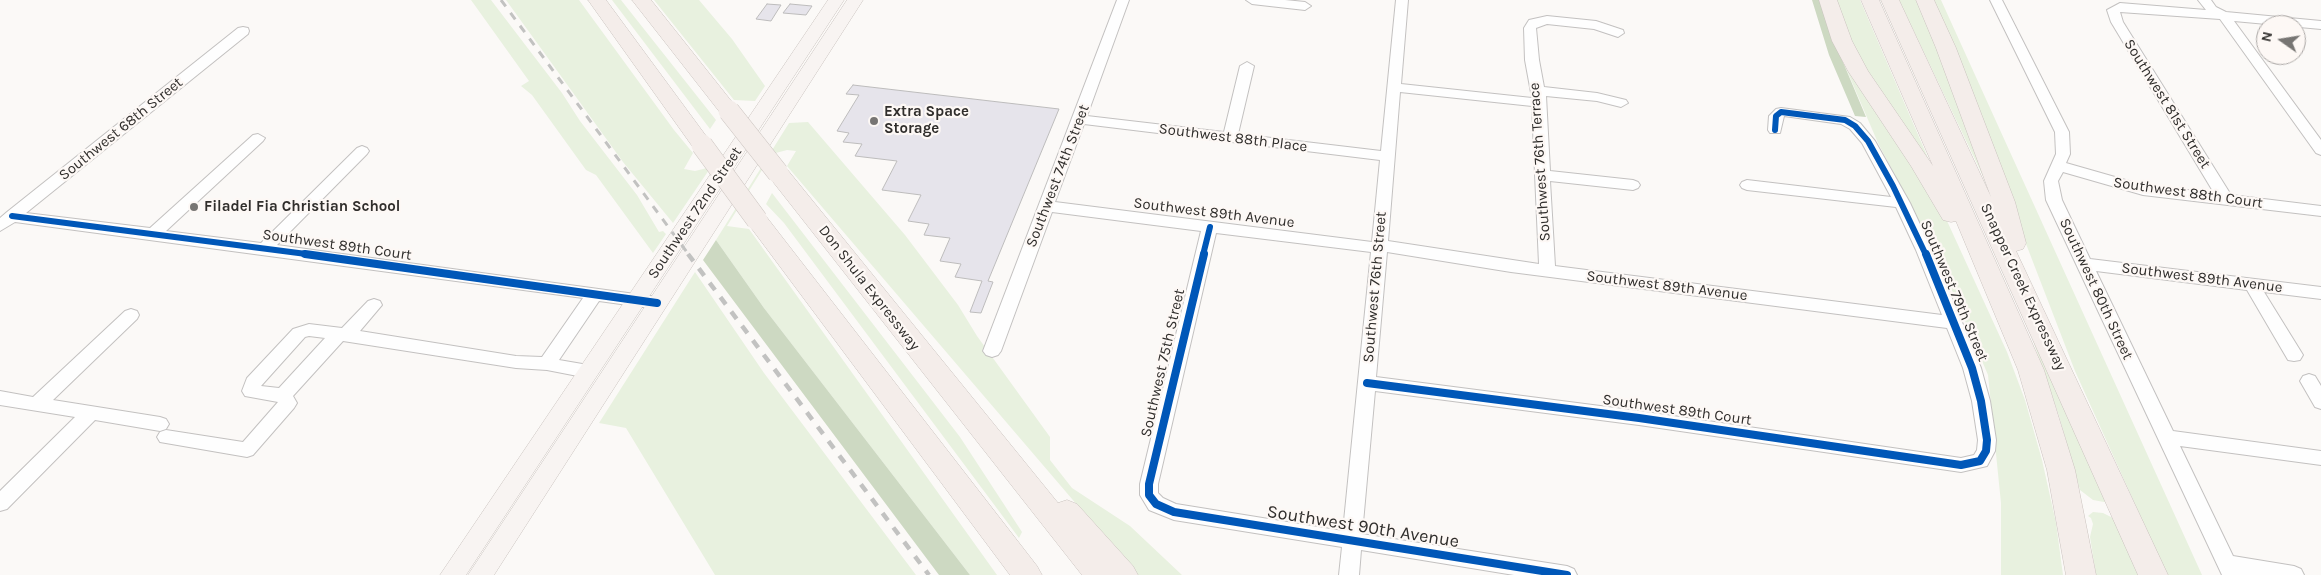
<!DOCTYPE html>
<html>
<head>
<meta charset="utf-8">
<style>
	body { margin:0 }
	#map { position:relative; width:2321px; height:575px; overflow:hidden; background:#fbf9f7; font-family:Karla,sans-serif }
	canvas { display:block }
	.north { position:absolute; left:2256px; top:15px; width:50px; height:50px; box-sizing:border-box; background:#fdf8f5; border:1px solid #aba7a5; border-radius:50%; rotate:283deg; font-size:14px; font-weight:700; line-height:20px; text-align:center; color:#302e2c }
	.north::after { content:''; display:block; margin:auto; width:18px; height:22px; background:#777573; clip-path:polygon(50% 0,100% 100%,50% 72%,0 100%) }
</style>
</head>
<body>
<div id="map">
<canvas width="2321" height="575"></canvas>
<div class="north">N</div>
</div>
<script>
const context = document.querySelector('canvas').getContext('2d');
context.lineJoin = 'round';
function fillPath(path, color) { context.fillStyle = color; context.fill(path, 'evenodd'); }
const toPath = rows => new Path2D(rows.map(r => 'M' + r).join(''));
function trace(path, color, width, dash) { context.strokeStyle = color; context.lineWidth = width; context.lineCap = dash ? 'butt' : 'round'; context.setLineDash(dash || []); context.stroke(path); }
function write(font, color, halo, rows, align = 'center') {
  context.font = font + ' Karla,sans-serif'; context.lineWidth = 4.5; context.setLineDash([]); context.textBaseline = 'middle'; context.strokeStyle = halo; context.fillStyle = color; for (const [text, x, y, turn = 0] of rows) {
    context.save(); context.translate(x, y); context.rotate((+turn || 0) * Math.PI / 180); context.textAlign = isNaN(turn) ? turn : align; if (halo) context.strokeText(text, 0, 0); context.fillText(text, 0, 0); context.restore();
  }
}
const green = toPath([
	[471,0,491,0,562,93,580,121,637,195,659,232,663,231,666,234,653,253,596,175,586,170,532,95,521,86,529,81],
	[506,0,579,0,674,130,693,153,684,169,695,171,711,167,673,223,623,162],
	[612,0,621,0,716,120,710,129],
	[654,0,699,0,732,39,765,86,755,101,734,100],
	[1833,0,1860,0,1935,174,1871,85],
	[1899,0,1917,0,1938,44,1990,191],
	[1932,0,1941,0,2202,575,2167,575,2075,371],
	[1830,31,1942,210,2007,352,2025,400,2042,460,2056,523,2063,575,2001,575,2001,503,1988,375,1936,253,1878,143],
	[808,122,905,235,958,305,977,336,1050,437,1050,460,1072,488,1130,526,1182,575,1131,575,1084,513,787,166,796,151,787,150,772,154,727,226,749,229,997,575,970,575,764,308,716,240,789,123],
	[772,193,960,437,1022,532,1019,538,784,223,766,204],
	[695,272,764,373,916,575,715,575,626,428,599,423],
	[2030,332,2107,501,2104,502,2093,500,2080,490,2059,416],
	[2093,512,2103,513,2113,518,2140,575,2096,575,2090,537,2093,524,2091,518,2088,516]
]);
const forest = toPath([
	[1812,0,1821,0,1830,31,1866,117,1855,116,1829,55],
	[716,240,764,308,970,575,939,575,703,260]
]);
const building = toPath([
	[767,4,781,5,771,21,756,19,767,4],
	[790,4,812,6,806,15,783,13,790,4],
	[853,85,1059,109,988,281,993,282,981,313,970,312,982,281,955,277,961,264,940,261,950,238,924,235,929,224,908,221,921,195,882,190,897,161,855,156,862,144,843,142,849,133,837,131,859,95,846,94,853,85]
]);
const minor = toPath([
	[1117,0,1129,0,1087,116,1224,132,1240,66,1247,62,1254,66,1238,134,1381,151,1396,0,1408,0,1401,84,1532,98,1525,60,1524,28,1529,20,1547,16,1596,21,1623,30,1624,33,1618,37,1594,29,1547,24,1536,28,1539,60,1544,87,1597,93,1626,100,1628,103,1621,107,1597,101,1546,96,1550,171,1633,180,1638,182,1640,185,1638,188,1633,190,1550,181,1555,266,1942,315,1916,250,1896,207,1747,190,1742,188,1740,185,1742,182,1747,180,1891,197,1862,143,1850,129,1841,124,1784,116,1780,133,1770,133,1768,130,1769,116,1776,109,1781,108,1850,117,1860,123,1875,141,1910,203,1932,250,1981,368,1990,401,1996,440,1995,451,1987,466,1961,472,1639,425,1375,391,1362,534,1567,566,1574,569,1577,575,1514,575,1361,550,1359,575,1339,575,1342,547,1174,520,1149,510,1140,495,1140,484,1201,231,1052,212,1001,351,998,355,992,357,986,355,983,351,1117,0],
	[1400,92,1532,106,1539,264,1388,241,1400,92],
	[1084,124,1380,160,1372,242,1055,202,1084,124],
	[1216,233,1371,252,1343,531,1176,504,1163,498,1158,493,1158,484,1216,233],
	[1387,252,1511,272,1947,328,1963,368,1972,401,1978,440,1977,450,1974,455,1961,458,1639,411,1376,377,1387,252],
	[1246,0,1285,0,1305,2,1311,6,1305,10,1252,4,1246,0],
	[1990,0,2002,0,2069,132,2070,154,2066,163,2143,185,2214,193,2111,22,2107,10,2120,3,2206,10,2198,0,2211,0,2216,7,2226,12,2321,21,2321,29,2234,21,2321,140,2321,155,2316,153,2220,19,2120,12,2123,22,2231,195,2321,206,2321,216,2143,195,2063,172,2058,181,2062,200,2090,259,2321,287,2321,299,2264,292,2303,355,2300,360,2294,361,2288,360,2247,290,2096,271,2173,431,2321,451,2321,465,2180,446,2233,556,2294,566,2301,569,2304,575,2222,575,2046,200,2044,181,2056,154,2055,132,1990,0],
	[243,27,248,28,249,31,248,34,26,213,150,228,253,135,258,134,265,138,263,141,166,231,261,243,357,148,362,146,367,148,369,151,367,154,277,245,657,297,663,299,665,303,663,307,657,309,599,301,559,360,594,366,597,371,594,376,588,378,547,370,516,368,343,341,293,396,297,403,294,408,253,455,247,457,160,442,157,437,160,432,166,430,243,442,278,402,245,396,242,391,247,378,293,329,309,324,342,328,368,301,374,299,380,301,382,305,360,331,516,356,542,357,583,298,15,222,0,231,0,218,7,212,238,28,243,27],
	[309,336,325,338,279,388,261,386,305,337,309,336],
	[131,309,137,311,139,315,137,319,53,400,160,417,166,419,169,424,166,429,160,431,95,420,7,509,0,511,0,491,75,417,0,405,0,391,33,397,125,311,131,309],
	[2309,374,2315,376,2321,386,2321,409,2315,407,2300,381,2303,376,2309,374]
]);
const major = toPath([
	[828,0,844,0,466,575,440,575,828,0],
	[847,0,863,0,494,575,468,575,847,0]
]);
const highway = toPath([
	[588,0,606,0,709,140,713,145,709,150,702,152,695,150,588,0],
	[632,0,651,0,736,107,739,111,736,115,729,117,722,115,632,0],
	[1819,0,1837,0,1852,41,1868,71,1933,166,1861,0,1879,0,2044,370,2075,470,2096,575,2066,575,2047,470,2018,370,1956,221,1951,222,1943,220,1911,166,1848,71,1832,41,1819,0],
	[1881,0,1899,0,1991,197,1936,48,1916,0,1934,0,1956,48,2015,202,2026,243,2023,249,2016,251,2168,575,2138,575,1881,0],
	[778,166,786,168,1058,503,1067,500,1077,504,1133,566,1138,575,1082,575,770,178,767,173,770,168,778,166],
	[757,212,765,215,1037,566,1042,575,1010,575,749,225,746,220,749,215,757,212]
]);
const railFar1 = toPath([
	[501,0,689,255]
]);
const rail = toPath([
	[688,254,929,575]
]);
const highwayBridge = toPath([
	[729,111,778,173],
	[702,145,757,220]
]);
const cyclewayFar1 = toPath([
	[1775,130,1776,116,1781,112,1845,120,1855,126,1868,141,1893,186,1926,255],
	[12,216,314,255],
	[1203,255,1210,227]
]);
const cycleway = toPath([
	[305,254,657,303],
	[1204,254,1149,484,1149,495,1156,504,1174,512,1567,575],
	[1367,383,1639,418,1961,465,1980,461,1986,451,1987,440,1981,401,1972,368,1926,254]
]);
const markers = [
	[874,121,5,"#777573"],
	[194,207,5,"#777573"]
];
const streetNames = [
	["Southwest 81st Street",2167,104,58],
	["Southwest 68th Street",121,129,-39],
	["Southwest 88th Place",1233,138,7],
	["Southwest 76th Terrace",1540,162,-94],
	["Southwest 74th Street",1058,176,-69],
	["Southwest 88th Court",2188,193,8],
	["Southwest 72nd Street",695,213,-56],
	["Southwest 89th Avenue",1214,213,7],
	["Southwest 89th Court",337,245,8],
	["Southwest 89th Avenue",2202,278,7],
	["Southwest 89th Avenue",1667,286,7],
	["Southwest 76th Street",1375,287,-85],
	["Snapper Creek Expressway",2023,287,65],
	["Don Shula Expressway",869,288,52],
	["Southwest 80th Street",2096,289,65],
	["Southwest 79th Street",1954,291,67],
	["Southwest 75th Street",1163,363,-77],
	["Southwest 89th Court",1677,410,8]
];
const poiNames = [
	["Extra Space",884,112],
	["Storage",884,129],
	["Filadel Fia Christian School",204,207]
];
const nearStreetnames = [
	["Southwest 90th Avenue",1363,527,9]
];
fillPath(green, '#e8f1df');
fillPath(forest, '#cdd9c2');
fillPath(building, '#e6e4eb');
trace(building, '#bdbcbc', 1);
trace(minor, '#c3c1c0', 2);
trace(major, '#cac3bf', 1);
trace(highway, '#cac3bf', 1);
fillPath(minor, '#fefefe');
fillPath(major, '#f8f4f2');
fillPath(highway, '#f4edea');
trace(railFar1, '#c2c2c1', 3, [8, 8]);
trace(rail, '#c2c2c1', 4.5, [9, 9]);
trace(highwayBridge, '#cac3bf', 22, []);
trace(highwayBridge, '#f4edea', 21);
trace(cyclewayFar1, '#0057b8', 6);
trace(cycleway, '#0057b8', 8);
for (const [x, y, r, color] of markers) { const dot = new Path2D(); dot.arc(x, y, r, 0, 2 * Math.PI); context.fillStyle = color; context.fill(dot); trace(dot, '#fdf8f5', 2); }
write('15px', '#302e2c', '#fdf8f5', streetNames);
write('bold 15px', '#302e2c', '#fdf8f5', poiNames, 'left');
write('18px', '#302e2c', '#fdf8f5', nearStreetnames);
</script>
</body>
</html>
